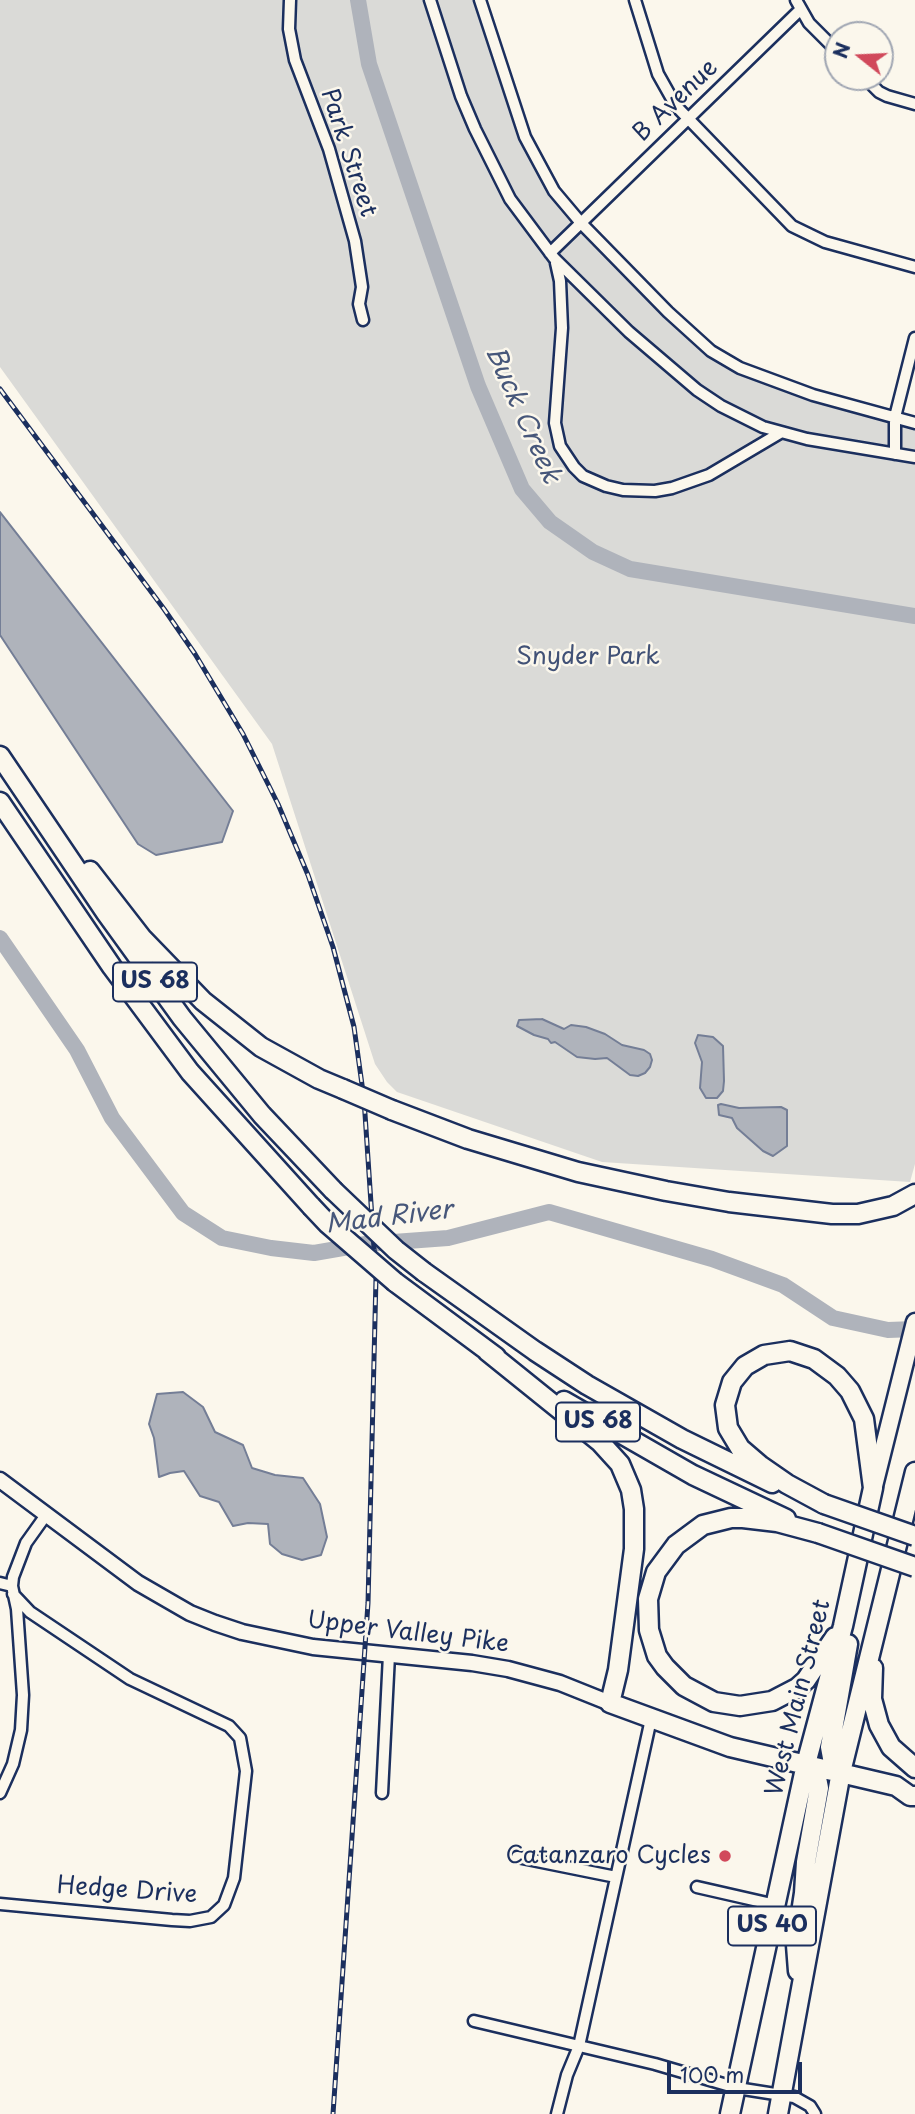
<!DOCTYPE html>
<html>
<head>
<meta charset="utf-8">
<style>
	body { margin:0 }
	#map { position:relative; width:915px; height:2114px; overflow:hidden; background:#fbf7ec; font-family:"Playpen Sans",sans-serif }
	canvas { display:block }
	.north { position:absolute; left:824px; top:21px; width:70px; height:70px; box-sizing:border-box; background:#fbf7ec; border:2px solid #a1a7b3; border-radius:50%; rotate:288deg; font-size:19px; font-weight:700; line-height:28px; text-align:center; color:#1b2f5e }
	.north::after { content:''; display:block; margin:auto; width:24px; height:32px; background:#d1495b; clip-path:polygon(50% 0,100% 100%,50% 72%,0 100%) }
	.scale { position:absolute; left:667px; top:2062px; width:135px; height:32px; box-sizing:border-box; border:4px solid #1b2f5e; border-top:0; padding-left:9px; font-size:21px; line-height:24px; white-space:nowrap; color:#1b2f5e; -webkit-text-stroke:5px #fbf7ec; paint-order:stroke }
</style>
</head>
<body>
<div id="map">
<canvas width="915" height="2114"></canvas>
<div class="north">N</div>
<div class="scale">100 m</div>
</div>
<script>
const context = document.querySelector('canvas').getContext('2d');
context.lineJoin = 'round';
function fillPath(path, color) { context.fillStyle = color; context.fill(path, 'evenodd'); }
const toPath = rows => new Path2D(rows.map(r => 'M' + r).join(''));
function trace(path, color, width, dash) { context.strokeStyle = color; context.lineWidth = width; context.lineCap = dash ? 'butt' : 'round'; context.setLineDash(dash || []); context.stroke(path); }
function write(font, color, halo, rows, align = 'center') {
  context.font = font + ' "Playpen Sans",sans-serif'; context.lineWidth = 5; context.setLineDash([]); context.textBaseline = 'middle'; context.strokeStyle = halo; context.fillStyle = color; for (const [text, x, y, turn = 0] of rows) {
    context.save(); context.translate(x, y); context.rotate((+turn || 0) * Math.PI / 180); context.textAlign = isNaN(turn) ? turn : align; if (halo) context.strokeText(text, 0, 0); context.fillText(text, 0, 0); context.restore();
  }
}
const green = toPath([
	[0,0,480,0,513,104,581,223,711,351,813,395,915,423,915,1164,910,1182,602,1162,397,1092,387,1082,375,1064,272,744,0,367]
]);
const water = toPath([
	[0,512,233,811,222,842,156,855,138,844,0,635,0,512],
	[542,1019,564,1029,571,1025,586,1027,605,1034,622,1045,644,1050,650,1054,652,1060,650,1067,645,1073,638,1076,630,1075,607,1058,595,1059,577,1057,555,1042,551,1043,548,1039,534,1035,517,1026,519,1020,542,1019],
	[698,1035,713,1037,723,1046,724,1081,723,1091,717,1098,706,1098,700,1088,702,1062,695,1043,698,1035],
	[721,1104,739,1108,781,1107,787,1110,787,1146,773,1156,763,1151,737,1128,732,1118,719,1115,718,1105,721,1104],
	[183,1392,203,1407,215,1432,243,1445,252,1468,275,1475,303,1478,320,1504,327,1537,321,1555,302,1560,282,1554,270,1544,268,1524,248,1523,233,1526,219,1502,200,1496,184,1471,170,1473,159,1477,154,1438,149,1424,157,1394,183,1392]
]);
const river = toPath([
	[358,0,369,64,478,386,522,489,550,522,593,552,630,569,915,616],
	[0,938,77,1050,112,1118,183,1213,222,1238,271,1248,314,1253,366,1244,448,1238,549,1212,712,1259,783,1285,833,1318,888,1330,915,1329]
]);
const street = toPath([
	[290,0,289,29,295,60,329,149,355,241,362,287,359,304,363,320],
	[430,0,461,96,475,129,510,199,554,258,629,332,697,390,721,406,763,427,807,439,915,457],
	[480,0,525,137,554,191,581,223,668,312,711,351,740,368,813,395,915,423],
	[635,0,658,74,676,106,792,226,825,242,915,267],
	[796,0,809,23,838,52],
	[864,77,879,92,887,96,915,104],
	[550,253,800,10],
	[556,263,560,281,562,328,555,423,560,446,574,467,583,476,606,486,623,490,655,491,672,488,709,475,780,433],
	[895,454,895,417,915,338],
	[0,1583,12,1586],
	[0,1793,13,1764,21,1730,23,1695,17,1609,12,1586,13,1577,26,1543,46,1515],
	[382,1793,389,1655],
	[517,1857,616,1877],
	[697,1887,776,1905],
	[0,1904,172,1920,190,1921,211,1917,224,1905,234,1878,246,1771,240,1738,229,1726,130,1679,30,1612,13,1594],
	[474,2021,655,2064,737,2088,794,2097,810,2106,815,2114],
	[557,2114,567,2075,579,2046,651,1719]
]);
const secondary = toPath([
	[0,1480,138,1583,190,1613,215,1623,242,1632,313,1647,472,1663,508,1669,560,1683,610,1703]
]);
const primary = toPath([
	[874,1486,915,1322]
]);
const highway = toPath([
	[0,756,106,913,182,1018,262,1115,333,1190],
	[0,802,112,967,190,1072,311,1206],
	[90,871,142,938,203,1001,261,1047,319,1079,343,1089],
	[392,1110,468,1139,578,1172,666,1191,729,1202,832,1214,858,1214,893,1206,915,1194],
	[424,1272,535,1351,587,1385,682,1439,772,1483],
	[395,1282,496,1357],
	[487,1351,600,1442,620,1464,631,1490,634,1509,634,1549,618,1670,610,1703,730,1747,896,1786,910,1796,915,1796],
	[564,1401,693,1475,786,1519],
	[818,1533,777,1522,743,1518,731,1518,703,1525,676,1545,656,1572,648,1599,649,1630,657,1656,665,1667,684,1686,714,1702,740,1706,772,1701,797,1688,806,1680,835,1637],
	[873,1668,872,1699,879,1725,891,1747,915,1768],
	[841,1772,832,1758,830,1747,848,1644],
	[798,1971,796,1945,804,1893,806,1862,819,1788,816,1773,806,1764],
	[730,2114,806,1764,843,1626,873,1488,864,1419,850,1391,837,1376,814,1359,790,1351,764,1355,745,1366,732,1382,725,1405,728,1428,740,1448,761,1466,787,1484,824,1504],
	[778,2114,841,1772,915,1472]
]);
const rail = toPath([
	[0,389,164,609,195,654,243,734,278,804,308,875,333,947,354,1027,364,1099,376,1278,368,1603,333,2114]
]);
const highwayBridge = toPath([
	[343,1089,392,1110],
	[333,1190,396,1250,424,1272],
	[311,1206,328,1224,395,1282],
	[824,1504,915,1536],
	[818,1533,915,1567]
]);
const markers = [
	[725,1856,7,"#d1495b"]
];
const shields = [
	[155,982,84],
	[598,1422,84],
	[772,1926,88]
];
const shieldNames = [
	["US 68",155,982],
	["US 68",598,1422],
	["US 40",772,1926]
];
const streetNames = [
	["B Avenue",676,101,-44],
	["Park Street",348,153,72],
	["Upper Valley Pike",408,1633,7],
	["West Main Street",799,1698,-76],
	["Hedge Drive",127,1891,4]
];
const parkNames = [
	["Snyder Park",588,657]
];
const poiNames = [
	["Catanzaro Cycles",711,1856]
];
const waterNames = [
	["Buck Creek",522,415,66],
	["Mad River",389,1218,-7]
];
fillPath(green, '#dadad7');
fillPath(water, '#afb3bb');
trace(water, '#747e96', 2);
trace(river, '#afb3bb', 16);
trace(street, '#1b2f5e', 15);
trace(secondary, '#1b2f5e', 19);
trace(primary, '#1b2f5e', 21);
trace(highway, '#1b2f5e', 23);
trace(street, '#fbf7ec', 10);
trace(secondary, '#fbf7ec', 14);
trace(primary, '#fbf7ec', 16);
trace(highway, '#fbf7ec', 18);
trace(rail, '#1b2f5e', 5);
trace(rail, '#fbf7ec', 2.5, [8]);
trace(highwayBridge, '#1b2f5e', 23, []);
trace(highwayBridge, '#fbf7ec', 18);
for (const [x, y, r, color] of markers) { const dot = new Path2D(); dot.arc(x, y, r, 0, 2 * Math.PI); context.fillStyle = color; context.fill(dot); trace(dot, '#fbf7ec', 2.5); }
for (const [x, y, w] of shields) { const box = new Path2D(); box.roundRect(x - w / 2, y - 19.5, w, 39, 5); context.fillStyle = '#fbf7ec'; context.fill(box); trace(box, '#1b2f5e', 2); }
write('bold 23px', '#1b2f5e', null, shieldNames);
write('24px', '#1b2f5e', '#fbf7ec', streetNames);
write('24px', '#415176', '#fbf7ec', parkNames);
write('24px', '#1b2f5e', '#fbf7ec', poiNames, 'right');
write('italic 26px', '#47577a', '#fbf7ec', waterNames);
</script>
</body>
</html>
